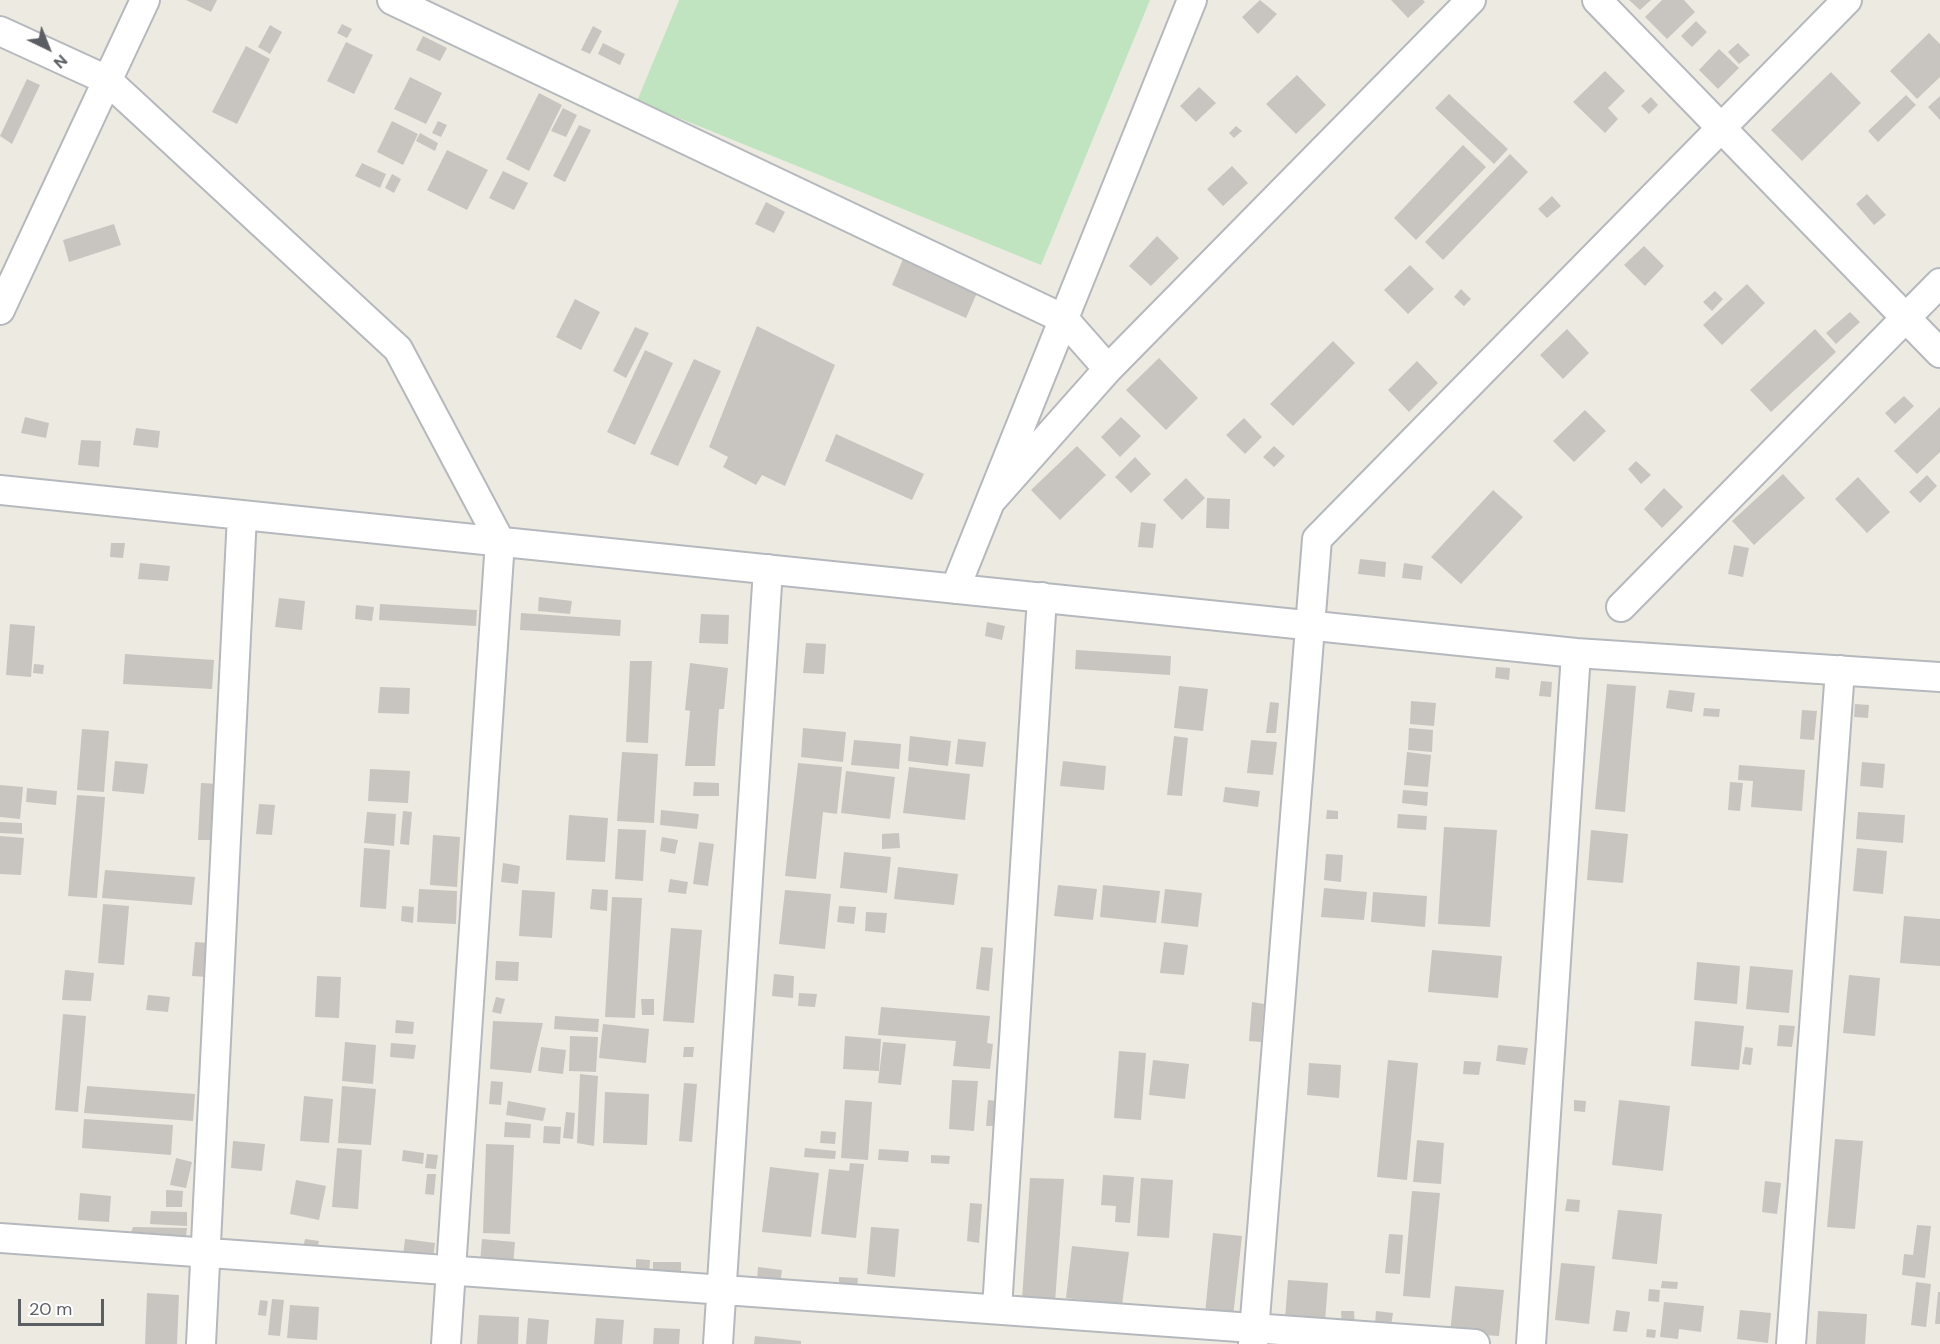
<!DOCTYPE html>
<html>
<head>
<meta charset="utf-8">
<style>
	body { margin:0 }
	#map { position:relative; width:1940px; height:1344px; overflow:hidden; background:#edeae2; font-family:"DM Sans",sans-serif }
	canvas { display:block }
	.north { position:absolute; left:18px; top:18px; width:60px; height:60px; -webkit-text-stroke:4px #fff; paint-order:stroke; rotate:137deg; font-size:16px; font-weight:700; line-height:24px; text-align:center; color:#5b5e63 }
	.north::after { content:''; display:block; margin:auto; width:21px; height:27px; background:#5b5e63; clip-path:polygon(50% 0,100% 100%,50% 72%,0 100%) }
	.scale { position:absolute; left:18px; top:1299px; width:86px; height:27px; box-sizing:border-box; border:3px solid #5b5e63; border-top:0; padding-left:8px; font-size:18px; line-height:21px; white-space:nowrap; color:#5b5e63; -webkit-text-stroke:4px #fff; paint-order:stroke }
</style>
</head>
<body>
<div id="map">
<canvas width="1940" height="1344"></canvas>
<div class="north">N</div>
<div class="scale">20 m</div>
</div>
<script>
const context = document.querySelector('canvas').getContext('2d');
context.lineJoin = 'round';
function fillPath(path, color) { context.fillStyle = color; context.fill(path, 'evenodd'); }
const toPath = rows => new Path2D(rows.map(r => 'M' + r).join(''));
function trace(path, color, width, dash) { context.strokeStyle = color; context.lineWidth = width; context.lineCap = dash ? 'butt' : 'round'; context.setLineDash(dash || []); context.stroke(path); }
const green = toPath([
	[679,0,1150,0,1041,265,637,101]
]);
const building = toPath([
	[186,0,217,0,211,12],
	[1260,0,1277,14,1258,34,1242,17],
	[1391,0,1423,0,1425,2,1408,18],
	[1629,0,1651,0,1640,10],
	[1662,0,1684,0,1695,12,1667,39,1645,17],
	[1696,21,1707,32,1692,47,1681,36],
	[342,24,352,29,347,38,337,33],
	[270,25,282,32,270,54,258,47],
	[593,26,602,31,590,54,581,50],
	[1929,33,1940,44,1940,77,1917,99,1890,71],
	[423,36,447,48,440,61,416,50],
	[346,42,373,55,354,94,327,81],
	[603,43,625,54,620,65,598,54],
	[1738,43,1750,55,1739,64,1728,52],
	[246,46,270,59,237,124,212,112],
	[1719,49,1739,68,1718,89,1699,70],
	[1605,71,1625,91,1608,108,1618,119,1605,133,1573,102],
	[1831,72,1861,103,1802,161,1771,130],
	[1297,75,1326,105,1296,134,1266,104],
	[410,77,442,93,426,124,394,109],
	[27,79,40,85,12,144,0,136],
	[1199,87,1216,103,1196,122,1180,106],
	[539,93,562,105,529,171,506,159],
	[1449,94,1508,149,1494,164,1435,108],
	[1906,95,1916,105,1878,142,1868,131],
	[1940,96,1940,120,1928,107],
	[1651,97,1658,105,1649,114,1641,106],
	[563,108,577,115,566,137,551,131],
	[392,121,418,134,403,165,377,152],
	[438,121,447,125,441,137,432,133],
	[579,125,591,130,565,182,553,176],
	[1236,126,1242,131,1234,138,1229,133],
	[420,133,438,143,435,151,416,141],
	[1463,145,1486,167,1416,240,1394,218],
	[447,150,488,170,467,210,427,190],
	[1510,154,1528,172,1443,260,1425,242],
	[362,163,386,174,380,188,355,176],
	[1232,166,1248,183,1223,206,1207,189],
	[503,171,528,183,514,210,489,198],
	[392,174,401,179,394,193,385,188],
	[1867,194,1886,215,1874,225,1856,204],
	[1552,196,1561,206,1547,218,1538,209],
	[766,202,785,212,774,233,755,224],
	[114,224,121,245,69,262,63,240],
	[1157,236,1179,258,1151,286,1129,266],
	[1644,246,1664,266,1645,286,1624,265],
	[903,259,977,293,966,318,892,285],
	[1410,265,1434,289,1408,314,1384,290],
	[1747,284,1765,303,1722,345,1703,325],
	[1461,289,1471,299,1464,306,1454,297],
	[1715,291,1723,299,1712,311,1703,302],
	[575,299,600,312,581,350,556,337],
	[1850,312,1860,322,1836,344,1826,333],
	[757,326,835,365,785,486,762,475,756,485,723,467,728,457,709,447],
	[635,327,649,333,626,378,613,371],
	[1567,329,1589,353,1563,379,1540,355],
	[1815,329,1836,352,1771,412,1750,390],
	[1333,341,1355,363,1293,426,1270,404],
	[645,350,673,363,635,445,607,432],
	[1159,358,1198,398,1166,430,1126,390],
	[694,359,721,371,678,466,650,454],
	[1417,361,1438,383,1409,412,1388,390],
	[1904,396,1914,406,1895,424,1885,413],
	[1940,407,1940,452,1917,474,1894,451],
	[1585,410,1606,431,1574,462,1553,441],
	[25,417,49,423,46,438,21,433],
	[1121,417,1141,436,1120,457,1101,437],
	[1244,418,1262,437,1245,454,1226,435],
	[136,428,160,431,158,448,133,445],
	[836,434,924,474,912,500,825,461],
	[81,440,101,441,99,467,78,465],
	[1077,446,1106,475,1060,520,1031,490],
	[1274,446,1285,456,1274,467,1263,457],
	[1135,457,1151,474,1131,493,1115,477],
	[1636,461,1651,475,1641,484,1628,469],
	[1783,474,1805,498,1754,545,1732,521],
	[1927,475,1937,486,1920,503,1909,492],
	[1858,477,1890,512,1867,533,1835,499],
	[1186,478,1205,498,1182,520,1163,500],
	[1664,488,1683,507,1662,528,1644,509],
	[1493,490,1523,517,1461,584,1431,557],
	[1207,498,1230,499,1229,529,1206,528],
	[1141,522,1156,524,1153,548,1138,547],
	[111,543,125,543,123,558,110,557],
	[1734,545,1749,548,1743,577,1728,574],
	[1360,559,1386,562,1385,577,1358,574],
	[140,563,170,566,168,581,138,579],
	[1404,563,1423,566,1421,580,1402,578],
	[539,597,572,601,570,614,538,611],
	[279,598,305,601,302,630,275,627],
	[380,604,477,610,476,626,379,620],
	[356,605,374,607,372,621,355,619],
	[521,613,621,620,620,636,520,630],
	[701,614,729,615,728,644,699,643],
	[987,622,1005,626,1002,640,985,636],
	[10,624,35,626,31,677,6,675],
	[806,643,826,644,824,674,803,673],
	[1076,650,1171,656,1170,675,1075,669],
	[125,654,214,660,212,689,123,684],
	[630,661,652,661,648,743,626,742],
	[690,663,728,668,724,709,719,709,715,766,685,766,690,711,685,710],
	[34,664,44,665,43,674,33,673],
	[1496,667,1510,668,1509,680,1495,678],
	[1541,681,1552,682,1551,697,1539,696],
	[1607,684,1636,686,1625,812,1595,809],
	[1179,686,1208,689,1203,731,1174,728],
	[380,687,410,688,409,714,378,713],
	[1669,690,1695,693,1692,712,1666,708],
	[1411,701,1436,703,1434,726,1410,724],
	[1270,702,1279,703,1276,733,1266,733],
	[1855,704,1869,705,1868,718,1854,717],
	[1704,708,1720,709,1719,717,1703,716],
	[1802,710,1817,711,1814,740,1800,739],
	[803,728,846,732,843,762,801,757],
	[1409,728,1433,730,1432,752,1408,750],
	[82,729,109,731,104,792,77,790],
	[910,736,951,741,948,766,908,761],
	[1174,736,1188,738,1182,796,1167,795],
	[958,739,986,742,983,767,955,764],
	[854,740,901,744,899,769,851,765],
	[1251,740,1277,742,1273,775,1247,773],
	[622,752,658,754,654,823,617,821],
	[1407,752,1431,755,1428,787,1404,785],
	[115,761,148,764,144,794,112,791],
	[1063,761,1106,766,1104,790,1060,786],
	[1862,762,1885,764,1883,788,1860,786],
	[798,763,842,767,837,814,823,812,816,879,785,876],
	[1739,765,1805,770,1802,811,1751,807,1753,781,1738,780],
	[909,767,970,774,965,820,903,813],
	[370,769,410,771,408,803,368,801],
	[846,771,895,777,890,819,841,813],
	[694,782,719,783,719,796,693,796],
	[1730,782,1743,783,1740,811,1728,810],
	[201,783,218,784,215,840,198,840],
	[0,785,23,787,20,819,0,817],
	[1225,787,1260,791,1258,807,1223,802],
	[27,788,57,791,56,805,26,802],
	[1403,790,1428,792,1427,806,1402,803],
	[77,795,105,797,97,898,68,896],
	[259,804,275,805,272,835,256,834],
	[661,810,699,814,697,829,660,825],
	[1327,810,1338,811,1338,819,1326,819],
	[403,811,412,812,409,845,400,844],
	[367,812,396,814,394,846,364,843],
	[1858,812,1905,815,1903,843,1856,839],
	[1398,814,1427,816,1426,830,1397,828],
	[569,815,608,818,605,862,566,860],
	[0,822,22,823,22,834,0,833],
	[1444,827,1497,830,1490,927,1438,924],
	[618,829,646,830,643,881,615,879],
	[1591,830,1628,834,1623,883,1587,880],
	[899,833,900,848,882,849,882,834],
	[433,835,460,837,457,887,430,885],
	[0,836,24,838,21,875,0,874],
	[662,837,678,840,675,854,660,851],
	[699,842,714,844,708,886,693,884],
	[364,848,390,850,386,909,360,907],
	[1857,848,1887,851,1883,894,1853,891],
	[844,852,891,857,887,893,840,888],
	[1326,854,1343,855,1341,882,1324,880],
	[503,863,520,866,518,884,501,882],
	[898,867,958,874,954,905,894,899],
	[105,870,195,877,192,905,102,898],
	[670,879,688,882,686,894,668,892],
	[1058,885,1097,889,1093,920,1054,916],
	[1103,885,1160,891,1156,923,1100,917],
	[1324,888,1367,892,1364,920,1321,917],
	[419,889,457,891,456,924,417,922],
	[592,889,608,890,607,911,590,909],
	[1165,889,1202,893,1198,927,1161,923],
	[522,890,555,892,552,938,519,936],
	[785,890,831,894,825,949,779,944],
	[1373,892,1427,896,1425,927,1371,922],
	[612,897,642,898,635,1018,605,1017],
	[103,904,129,906,124,965,98,963],
	[402,906,414,907,413,923,401,921],
	[839,906,856,907,854,924,837,922],
	[866,912,887,913,885,933,865,931],
	[1904,916,1940,919,1940,966,1900,963],
	[671,928,702,930,694,1023,663,1021],
	[195,942,209,943,207,977,192,976],
	[1164,942,1188,945,1184,975,1160,973],
	[981,947,993,948,989,991,976,989],
	[1432,950,1502,956,1498,998,1428,992],
	[496,961,519,962,518,981,495,980],
	[1697,962,1740,966,1737,1004,1694,1000],
	[1750,966,1793,970,1789,1013,1746,1009],
	[65,970,94,973,91,1001,62,1000],
	[774,974,794,976,793,998,772,996],
	[1849,975,1880,978,1875,1036,1843,1033],
	[317,976,341,977,339,1018,315,1017],
	[799,993,817,994,815,1007,798,1006],
	[148,995,170,997,168,1012,146,1010],
	[496,997,505,999,501,1014,492,1012],
	[641,999,654,999,654,1015,642,1015],
	[1252,1002,1264,1004,1261,1042,1249,1041],
	[881,1007,990,1016,987,1043,993,1044,990,1069,953,1066,956,1041,878,1035],
	[63,1014,86,1016,78,1112,55,1110],
	[555,1016,599,1019,598,1032,554,1029],
	[396,1020,414,1022,413,1034,395,1033],
	[493,1021,543,1023,531,1073,490,1069],
	[1695,1021,1744,1026,1739,1070,1691,1066],
	[603,1024,649,1029,646,1063,599,1058],
	[1779,1025,1795,1026,1792,1047,1777,1046],
	[570,1036,598,1037,596,1072,569,1071],
	[845,1036,881,1039,879,1071,843,1069],
	[345,1042,376,1045,373,1084,342,1081],
	[883,1042,906,1044,901,1085,878,1083],
	[391,1043,416,1045,414,1059,390,1057],
	[1498,1045,1528,1048,1525,1065,1496,1061],
	[541,1047,566,1050,563,1074,538,1071],
	[684,1047,694,1047,693,1057,683,1057],
	[1745,1047,1753,1048,1751,1065,1742,1064],
	[1119,1051,1146,1053,1141,1120,1114,1118],
	[1153,1060,1189,1064,1185,1099,1149,1095],
	[1388,1060,1418,1063,1407,1180,1377,1177],
	[1464,1061,1481,1062,1479,1075,1463,1074],
	[1309,1063,1341,1065,1339,1098,1307,1095],
	[580,1074,598,1076,594,1146,577,1143],
	[952,1080,978,1081,974,1131,949,1129],
	[491,1081,503,1082,501,1105,489,1104],
	[684,1083,697,1084,692,1142,679,1141],
	[87,1086,195,1094,193,1121,84,1113],
	[342,1086,376,1089,371,1145,338,1143],
	[605,1092,649,1094,647,1145,603,1143],
	[304,1096,333,1099,329,1143,300,1141],
	[845,1100,872,1102,868,1160,841,1158],
	[988,1100,997,1101,995,1126,986,1126],
	[1574,1100,1586,1101,1585,1112,1574,1111],
	[1619,1100,1670,1106,1663,1171,1612,1165],
	[508,1101,546,1108,543,1121,506,1115],
	[566,1112,575,1113,573,1139,563,1138],
	[84,1119,173,1125,171,1155,82,1148],
	[505,1122,531,1124,530,1138,504,1137],
	[544,1126,561,1127,560,1144,543,1143],
	[821,1131,836,1132,835,1144,820,1143],
	[1835,1139,1863,1141,1855,1229,1827,1227],
	[1417,1140,1444,1143,1441,1184,1413,1182],
	[233,1141,265,1144,262,1171,231,1168],
	[486,1144,514,1145,510,1234,483,1233],
	[337,1148,362,1150,358,1209,332,1207],
	[805,1148,836,1151,835,1159,804,1157],
	[879,1149,909,1151,908,1162,878,1160],
	[403,1150,424,1153,423,1164,402,1161],
	[427,1154,438,1155,436,1169,425,1168],
	[931,1155,950,1156,949,1164,931,1163],
	[176,1158,192,1162,186,1188,170,1185],
	[850,1163,864,1164,856,1238,821,1234,829,1169,849,1171],
	[770,1167,819,1173,811,1237,762,1232],
	[427,1174,436,1174,434,1195,425,1194],
	[1103,1175,1134,1177,1130,1223,1115,1222,1116,1206,1101,1205],
	[1030,1178,1064,1179,1055,1302,1022,1300],
	[1141,1178,1173,1180,1169,1238,1137,1236],
	[296,1180,326,1186,319,1220,290,1214],
	[1765,1181,1781,1183,1777,1214,1762,1212],
	[166,1190,183,1191,182,1207,166,1207],
	[1412,1191,1440,1193,1430,1298,1403,1296],
	[80,1193,111,1196,109,1222,78,1220],
	[1567,1199,1580,1200,1579,1212,1565,1211],
	[970,1203,982,1204,979,1243,967,1241],
	[1618,1210,1662,1214,1657,1264,1612,1259],
	[151,1211,187,1212,187,1226,150,1224],
	[1917,1225,1931,1226,1925,1278,1902,1275,1904,1254,1913,1255],
	[133,1227,187,1228,185,1245,127,1243],
	[871,1227,899,1229,895,1277,867,1274],
	[1213,1233,1242,1236,1233,1317,1205,1314],
	[1389,1234,1403,1235,1400,1274,1385,1273],
	[305,1239,319,1241,317,1251,303,1248],
	[405,1239,435,1243,433,1259,403,1256],
	[482,1239,515,1242,513,1266,480,1263],
	[1072,1246,1129,1252,1122,1305,1066,1298],
	[636,1259,650,1260,649,1275,636,1275],
	[653,1262,681,1262,681,1277,653,1276],
	[1561,1263,1595,1266,1589,1324,1555,1320],
	[758,1267,782,1270,780,1284,757,1281],
	[839,1277,858,1278,857,1288,839,1287],
	[1288,1280,1328,1283,1325,1322,1285,1319],
	[1662,1281,1678,1282,1677,1289,1661,1288],
	[1916,1282,1931,1284,1926,1327,1911,1325],
	[1455,1286,1504,1290,1499,1336,1450,1333],
	[1649,1289,1660,1290,1659,1302,1648,1301],
	[1938,1292,1940,1292,1940,1324,1935,1324],
	[147,1293,179,1295,177,1344,145,1344],
	[272,1299,284,1300,280,1336,268,1335],
	[260,1300,268,1301,266,1316,258,1315],
	[1664,1302,1704,1306,1701,1332,1679,1329,1678,1339,1660,1337],
	[290,1305,319,1307,317,1340,287,1338],
	[1616,1310,1630,1312,1627,1332,1613,1331],
	[1740,1310,1771,1313,1768,1343,1737,1339],
	[1341,1311,1354,1311,1355,1326,1342,1327],
	[1376,1311,1393,1313,1391,1326,1375,1325],
	[1818,1311,1867,1314,1865,1344,1816,1344],
	[479,1315,519,1317,518,1344,477,1344],
	[528,1318,549,1320,547,1344,526,1344],
	[596,1318,624,1320,622,1344,594,1344],
	[654,1328,680,1329,679,1344,653,1344],
	[1647,1329,1656,1330,1655,1338,1646,1337],
	[755,1336,801,1341,801,1344,754,1344]
]);
const minor = toPath([
	[392,0,1064,319,1108,369],
	[1597,0,1940,353],
	[0,31,107,80,398,349,500,541,446,1344],
	[0,310,145,0],
	[0,490,1576,653,1940,677],
	[990,502,1108,369,1471,0],
	[955,589,1192,0],
	[1621,607,1940,283],
	[0,1238,1475,1344],
	[997,1309,1042,597],
	[201,1344,242,515],
	[718,1344,768,569],
	[1253,1344,1317,539,1847,0],
	[1531,1344,1576,653],
	[1791,1344,1840,670]
]);
fillPath(green, '#c0e4bf');
fillPath(building, '#c8c5c0');
trace(minor, '#b5b8bc', 32);
trace(minor, '#fff', 28);
</script>
</body>
</html>
